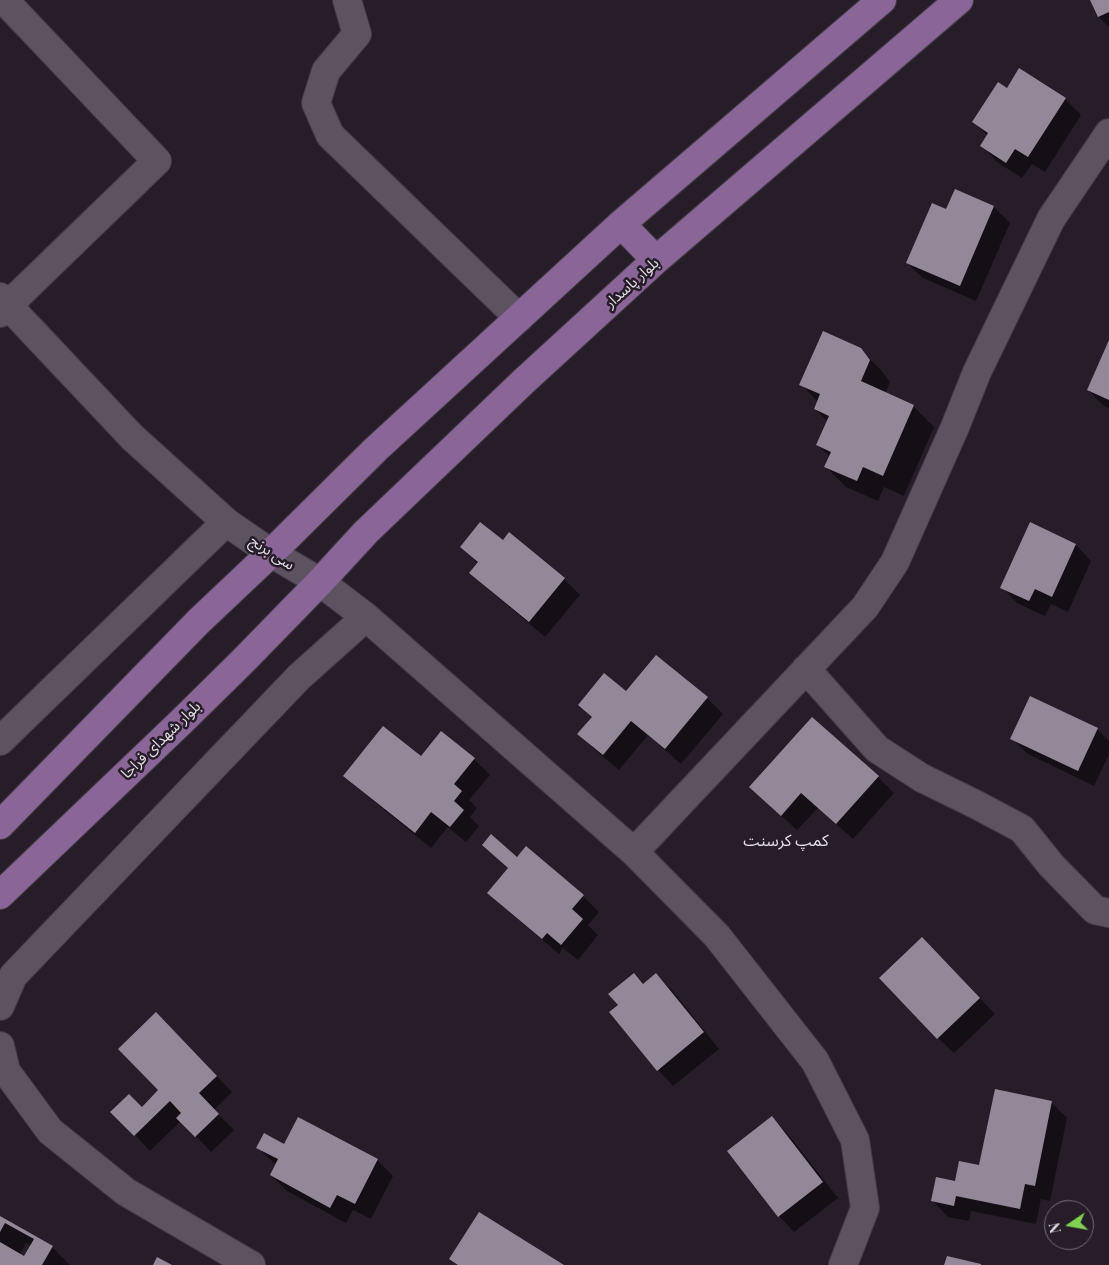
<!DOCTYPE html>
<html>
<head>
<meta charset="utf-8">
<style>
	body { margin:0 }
	#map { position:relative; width:1109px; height:1265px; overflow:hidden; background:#261d29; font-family:"Playfair Display",serif }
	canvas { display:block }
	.north { position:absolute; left:1044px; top:1200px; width:50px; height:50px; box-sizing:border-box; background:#261d29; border:1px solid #726a75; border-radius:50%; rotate:258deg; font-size:14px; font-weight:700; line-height:20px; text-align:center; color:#e4dee6 }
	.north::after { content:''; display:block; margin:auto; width:18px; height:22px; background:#80d051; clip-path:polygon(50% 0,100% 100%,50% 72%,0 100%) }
</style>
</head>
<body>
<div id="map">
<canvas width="1109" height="1265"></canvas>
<div class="north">N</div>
</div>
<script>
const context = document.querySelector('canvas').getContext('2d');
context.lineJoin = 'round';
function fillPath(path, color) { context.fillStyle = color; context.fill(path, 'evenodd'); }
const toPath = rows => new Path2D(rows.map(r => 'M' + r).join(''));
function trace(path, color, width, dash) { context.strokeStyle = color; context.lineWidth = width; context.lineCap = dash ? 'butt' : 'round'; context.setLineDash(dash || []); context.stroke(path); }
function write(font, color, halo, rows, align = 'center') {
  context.font = font + ' "Playfair Display","Noto Sans Arabic",serif'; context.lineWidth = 5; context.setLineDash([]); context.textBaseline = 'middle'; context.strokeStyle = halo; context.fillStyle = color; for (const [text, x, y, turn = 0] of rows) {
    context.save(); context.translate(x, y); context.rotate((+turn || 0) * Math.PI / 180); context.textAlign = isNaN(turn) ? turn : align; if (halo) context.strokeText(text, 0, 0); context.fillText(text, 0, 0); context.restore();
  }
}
const shadow = toPath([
	[1091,0,1109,0,1109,27,1099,17],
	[1020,70,1065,99,1081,115,1045,172,1032,164,1022,178,997,162,982,146,988,136,974,122,1007,89],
	[955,190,994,207,1010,223,976,301,923,278,907,263,947,211],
	[1109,343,1109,408,1104,406,1088,390],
	[860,349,881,370,890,382,885,394,913,406,934,427,904,496,884,487,878,501,846,487,826,467,830,457,818,445,828,422,815,409,818,402,801,384],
	[510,533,564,579,580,595,545,637,487,588,471,573,478,563,461,546,503,542],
	[1076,545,1091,561,1068,612,1051,604,1045,616,1017,603,1002,587],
	[656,656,707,698,723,714,681,764,648,735,619,770,595,750,579,734,592,718,579,705,626,693],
	[812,718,878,777,894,793,853,839,818,808,797,830,767,803],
	[1097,729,1109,741,1109,754,1094,786,1028,754,1012,739],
	[421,758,474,759,490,775,469,800,477,808,470,817,479,826,466,842,448,827,431,848,361,791,345,775],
	[483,845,517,859,527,848,583,896,599,912,588,925,598,935,578,960,563,948,559,954,505,908,489,892,508,869],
	[938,954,995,1014,954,1053,938,1038],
	[634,974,644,984,656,974,672,990,719,1049,673,1086,658,1070,619,1005],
	[172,1029,232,1092,214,1110,234,1130,211,1152,181,1121,150,1151,135,1135,142,1108,160,1090],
	[1051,1102,1067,1118,1050,1201,1041,1199,1036,1224,971,1211,969,1221,948,1217,933,1201,956,1182,980,1167],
	[772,1118,787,1133,838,1198,794,1232,779,1216],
	[299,1119,377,1160,393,1176,371,1219,353,1210,346,1223,287,1191,271,1175,276,1165,258,1148,285,1145],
	[0,1217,52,1247,70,1265,0,1265],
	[26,1243,32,1246,25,1257,20,1254]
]);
const building = toPath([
	[1090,0,1109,0,1109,12,1098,17],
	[1019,68,1066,98,1028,157,1015,149,1006,163,980,146,988,133,972,122,998,82,1007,88],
	[955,189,994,206,960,286,906,263,932,203,946,209],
	[823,331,861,348,870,360,861,381,914,405,883,476,863,467,857,481,824,467,831,452,816,445,829,416,814,409,820,394,799,385],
	[1109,340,1109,400,1087,390],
	[480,522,503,540,509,532,565,578,529,622,469,573,478,562,460,547],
	[1030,522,1076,544,1052,597,1035,589,1029,601,1000,588],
	[656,655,708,697,665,749,631,721,603,755,577,734,592,717,578,705,604,673,626,691],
	[1030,696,1098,728,1078,771,1010,739],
	[812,717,879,776,836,824,801,793,781,816,749,787],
	[383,726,421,756,441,731,475,758,454,784,462,791,454,801,464,810,450,827,431,812,415,833,343,776],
	[491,834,517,857,526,846,584,895,572,909,583,919,561,945,547,933,542,939,487,893,508,868,482,845],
	[922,937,980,998,937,1039,879,978],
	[634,973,643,984,656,973,704,1032,657,1071,609,1012,618,1005,608,994],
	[156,1012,217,1076,199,1093,219,1114,195,1137,176,1118,181,1113,170,1101,134,1136,110,1112,129,1094,142,1107,158,1090,118,1049],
	[995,1089,1052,1101,1035,1186,1025,1184,1020,1209,956,1196,954,1206,931,1201,936,1177,955,1181,959,1161,979,1165],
	[772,1116,823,1182,778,1217,727,1151],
	[298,1117,378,1159,355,1204,337,1195,330,1208,270,1175,278,1159,256,1148,264,1133,284,1144],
	[479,1212,564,1265,458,1265,449,1259],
	[0,1216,53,1246,42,1265,0,1265,0,1242,24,1256,34,1239,5,1223,0,1232],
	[947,1256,981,1264,981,1265,944,1265],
	[157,1257,172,1265,153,1265]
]);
const minor = toPath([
	[347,0,357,34,326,71,316,103,330,135,519,318],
	[0,297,132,437,226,522,271,553,320,582,366,617,634,852,717,936,815,1061,855,1140,865,1208,843,1265],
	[0,313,157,161,4,0],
	[806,669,877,749,922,778,977,805,1022,829,1051,865,1095,910,1109,913],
	[0,741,226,522],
	[634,852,865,607,895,562,955,427,977,372,1051,219,1109,133],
	[0,1006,13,976,299,677,366,617],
	[0,1046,6,1071,50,1131,126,1192,251,1265]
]);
const major = toPath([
	[621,224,656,260],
	[0,825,199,621,271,553,376,449,621,224,882,0],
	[0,895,181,722,243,661,320,582,366,532,524,381,656,260,959,0]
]);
const streetNames = [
	["بلوار پاسدار",632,283,-42],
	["سی برنج",272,553,33],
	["بلوار شهدای فراجا",161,740,-44]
];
const neighbourhoodNames = [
	["کمپ کرسنت",786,841]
];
fillPath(shadow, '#0007');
fillPath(building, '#938898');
trace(minor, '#423b45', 30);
trace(major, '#423b45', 30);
trace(minor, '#5c5260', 28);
trace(major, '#8a6598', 28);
write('15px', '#e4dee6', '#261d29', streetNames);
write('16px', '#e4dee6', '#261d29', neighbourhoodNames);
</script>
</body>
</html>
